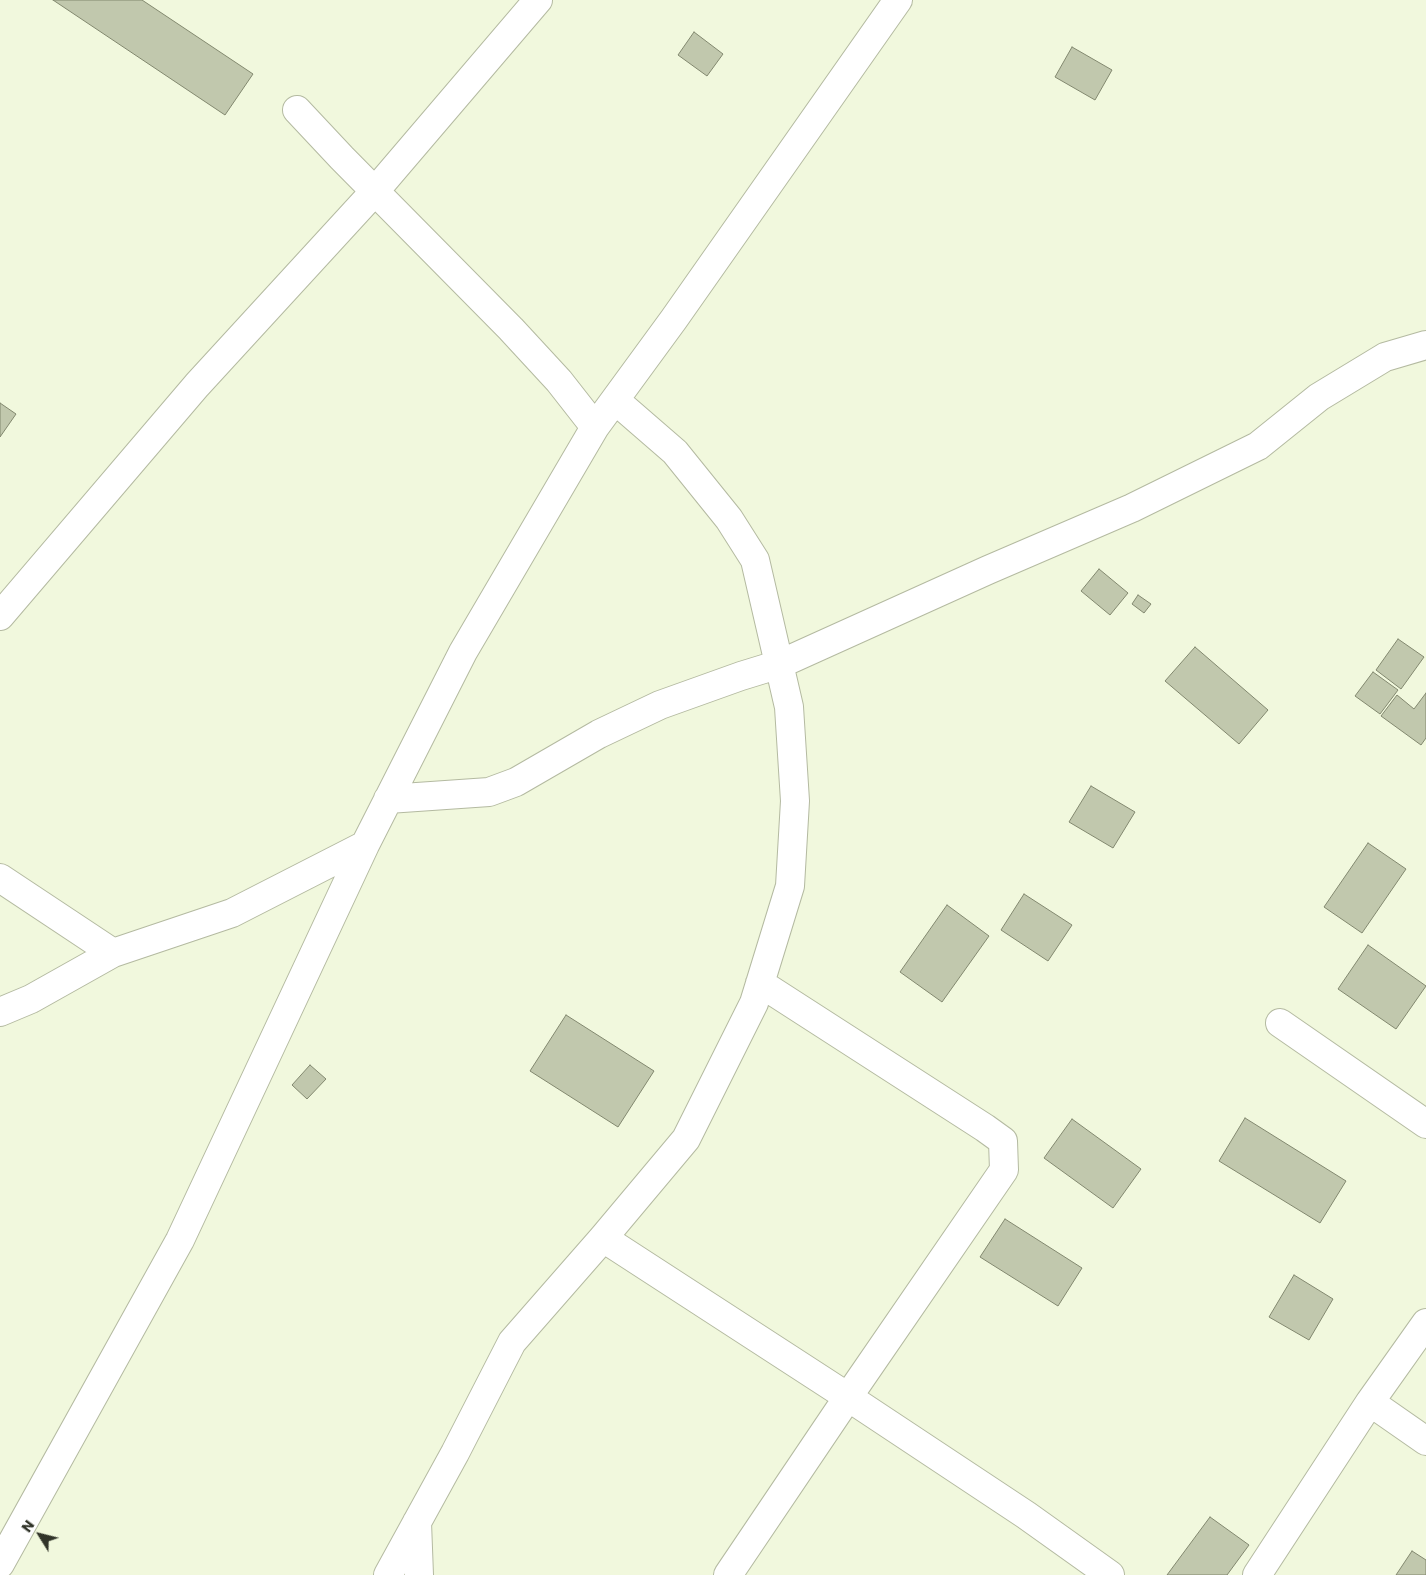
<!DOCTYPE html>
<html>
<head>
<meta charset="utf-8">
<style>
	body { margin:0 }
	#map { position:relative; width:1426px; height:1575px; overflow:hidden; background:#f1f8dd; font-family:Poppins,sans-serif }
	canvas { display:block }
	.north { position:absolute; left:15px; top:1510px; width:50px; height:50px; -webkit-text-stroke:4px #fff; paint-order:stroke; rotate:306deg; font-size:14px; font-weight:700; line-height:20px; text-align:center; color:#313429 }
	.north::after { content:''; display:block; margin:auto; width:18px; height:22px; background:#313429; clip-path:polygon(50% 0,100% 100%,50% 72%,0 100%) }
</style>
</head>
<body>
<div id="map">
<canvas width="1426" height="1575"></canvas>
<div class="north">N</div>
</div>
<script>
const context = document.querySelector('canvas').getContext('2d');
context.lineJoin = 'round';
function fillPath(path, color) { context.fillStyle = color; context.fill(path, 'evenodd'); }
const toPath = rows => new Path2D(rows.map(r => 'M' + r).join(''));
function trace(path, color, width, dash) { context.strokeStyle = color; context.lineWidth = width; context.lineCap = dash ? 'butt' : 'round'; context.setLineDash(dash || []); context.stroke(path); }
const building = toPath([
	[53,0,142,0,253,74,225,115,53,0],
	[694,32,723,54,707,76,678,55,694,32],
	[1072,47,1112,70,1095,100,1055,77,1072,47],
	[0,403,16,414,0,437,0,403],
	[1099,569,1128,593,1110,615,1081,591,1099,569],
	[1138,595,1151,604,1144,613,1132,604,1138,595],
	[1398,639,1424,657,1401,689,1376,670,1398,639],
	[1195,647,1268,710,1239,744,1165,681,1195,647],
	[1373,672,1398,690,1380,714,1355,696,1373,672],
	[1426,693,1426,738,1421,745,1381,716,1397,695,1414,709,1426,693],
	[1091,786,1135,812,1113,848,1069,822,1091,786],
	[1368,843,1406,869,1362,933,1324,907,1368,843],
	[1024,894,1072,925,1048,961,1001,930,1024,894],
	[947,905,989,936,942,1002,900,972,947,905],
	[1368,945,1426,986,1396,1029,1338,989,1368,945],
	[566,1015,654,1071,618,1127,530,1071,566,1015],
	[310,1065,326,1079,307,1099,292,1085,310,1065],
	[1245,1118,1346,1181,1320,1223,1219,1161,1245,1118],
	[1072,1119,1141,1169,1113,1208,1044,1158,1072,1119],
	[1005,1219,1082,1268,1058,1306,980,1257,1005,1219],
	[1294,1275,1333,1299,1309,1340,1269,1317,1294,1275],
	[1210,1517,1249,1545,1227,1575,1167,1575,1210,1517],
	[1412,1551,1426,1560,1426,1575,1396,1575,1412,1551]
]);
const minor = toPath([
	[297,110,342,158,511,329,559,381,595,427],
	[0,616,197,385,375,191,538,0],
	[388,799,489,792,516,782,599,734,660,705,741,676,780,664,988,570,1132,508,1258,446,1319,397,1385,357,1426,345],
	[0,878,113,953],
	[0,1012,31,999,113,953,232,913,365,845],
	[1280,1023,1426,1124],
	[603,1238,848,1397,1026,1515,1110,1575],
	[1370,1402,1426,1441],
	[417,1522,419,1575],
	[0,1564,180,1240,365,845,463,652,595,427,674,319,898,0],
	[388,1575,455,1453,512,1342,603,1238,686,1139,754,1003,790,886,795,801,789,707,755,560,729,519,675,452,615,400],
	[728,1575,848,1397,1004,1170,1003,1141,985,1128,760,983],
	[1257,1575,1370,1402,1426,1323]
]);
fillPath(building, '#c1c8ad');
trace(building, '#82886f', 1);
trace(minor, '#b4baa1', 30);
trace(minor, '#fff', 28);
</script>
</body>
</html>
